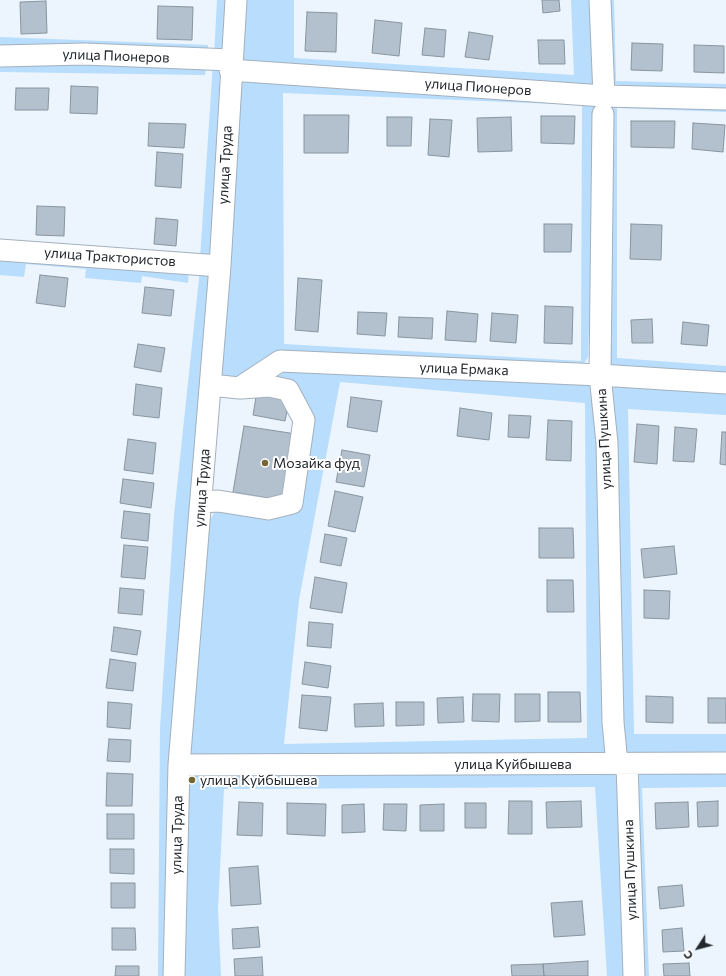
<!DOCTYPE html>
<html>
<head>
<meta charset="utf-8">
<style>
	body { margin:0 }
	#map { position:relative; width:726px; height:976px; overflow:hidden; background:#ecf5fd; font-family:Commissioner,sans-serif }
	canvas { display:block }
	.north { position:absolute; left:678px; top:928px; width:40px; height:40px; -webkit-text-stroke:3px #fff; paint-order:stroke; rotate:234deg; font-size:11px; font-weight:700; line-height:16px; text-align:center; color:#23282d }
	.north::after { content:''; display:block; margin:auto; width:14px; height:18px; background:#23282d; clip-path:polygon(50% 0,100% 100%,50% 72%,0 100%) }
</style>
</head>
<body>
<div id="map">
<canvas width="726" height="976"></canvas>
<div class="north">С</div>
</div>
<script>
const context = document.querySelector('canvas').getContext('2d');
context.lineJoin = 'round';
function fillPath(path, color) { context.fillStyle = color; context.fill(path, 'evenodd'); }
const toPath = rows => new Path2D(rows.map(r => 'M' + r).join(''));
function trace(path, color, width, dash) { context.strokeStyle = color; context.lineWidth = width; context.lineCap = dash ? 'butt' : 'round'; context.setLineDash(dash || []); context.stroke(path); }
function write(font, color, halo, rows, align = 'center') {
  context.font = font + ' Commissioner,sans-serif'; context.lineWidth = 4; context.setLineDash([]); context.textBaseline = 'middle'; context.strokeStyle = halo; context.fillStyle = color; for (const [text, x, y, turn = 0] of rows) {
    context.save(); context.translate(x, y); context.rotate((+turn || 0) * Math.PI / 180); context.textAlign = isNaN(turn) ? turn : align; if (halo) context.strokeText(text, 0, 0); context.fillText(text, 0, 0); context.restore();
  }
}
const green = toPath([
	[217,0,228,0,225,55,214,56],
	[241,0,294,0,294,58,574,75,571,0,595,0,600,91,236,65],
	[603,0,614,0,616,81,726,84,726,94,608,92],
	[0,37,208,45,207,56,0,50],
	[0,61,207,63,205,75,0,72],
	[213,63,224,66,214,257,200,258],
	[237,76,600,100,597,296,590,300,588,357,584,363,281,356,236,382,220,380],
	[283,93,582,105,581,361,284,344],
	[607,101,726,103,726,112,617,108,617,358,726,366,726,380,609,373],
	[0,254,189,268,188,283,142,276,141,283,85,278,86,269,26,264,24,277,0,275],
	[200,269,212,273,167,976,158,976,160,728,174,515],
	[281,365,597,385,610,757,193,759,187,750,208,524,214,513,226,508,269,515,302,414,253,384],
	[340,382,585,403,587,738,284,744,299,600],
	[609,379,726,387,726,415,628,409,634,734,726,734,726,756,620,756],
	[619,770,630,976,607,976,595,787,224,789,218,909,221,976,181,976,188,774],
	[634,770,726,770,726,787,642,788,649,976,637,976]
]);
const building = toPath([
	[542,0,559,0,560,11,543,13,542,0],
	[46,1,47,33,21,34,20,2,46,1],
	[158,6,193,7,192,40,157,39,158,6],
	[307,12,337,13,336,52,305,51,307,12],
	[375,20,402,23,399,56,372,53,375,20],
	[425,28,446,30,444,57,422,55,425,28],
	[469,32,493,36,489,60,465,57,469,32],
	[538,40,564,40,565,64,539,64,538,40],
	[632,43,663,44,662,71,631,70,632,43],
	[694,45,724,46,724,73,694,72,694,45],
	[71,86,98,87,97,114,70,113,71,86],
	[16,88,49,88,48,110,15,110,16,88],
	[304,115,349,115,348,153,304,153,304,115],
	[541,116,575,116,574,144,541,143,541,116],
	[387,117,412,117,411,146,387,146,387,117],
	[511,117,512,151,478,152,477,118,511,117],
	[430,119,452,120,449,157,428,155,430,119],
	[631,121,675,121,674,148,631,147,631,121],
	[149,123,186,124,184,148,148,146,149,123],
	[693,123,725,125,723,152,692,149,693,123],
	[157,152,183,154,181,188,155,186,157,152],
	[37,206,65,207,64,236,36,235,37,206],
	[156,218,178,220,176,246,154,244,156,218],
	[544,224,572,224,571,252,544,252,544,224],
	[631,224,662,225,661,260,630,259,631,224],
	[40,275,68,278,65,307,36,303,40,275],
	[298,278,322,280,318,332,295,330,298,278],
	[145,287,174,290,171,316,142,313,145,287],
	[545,306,573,307,572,344,544,343,545,306],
	[447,311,478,314,476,342,445,340,447,311],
	[358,312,387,313,385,336,357,334,358,312],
	[492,313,518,315,516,343,490,341,492,313],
	[399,317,433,318,432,339,398,337,399,317],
	[652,319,653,343,632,343,631,320,652,319],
	[683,322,709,325,707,346,681,344,683,322],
	[138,344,165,348,161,372,134,367,138,344],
	[136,384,162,388,159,418,133,415,136,384],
	[257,391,290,397,285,421,253,415,257,391],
	[351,397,382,401,377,432,347,427,351,397],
	[460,408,492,413,489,440,457,436,460,408],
	[509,415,531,416,529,438,508,437,509,415],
	[548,420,572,421,571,461,546,460,548,420],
	[637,424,659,426,657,464,634,462,637,424],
	[244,426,296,434,285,501,233,492,244,426],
	[675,427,697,429,694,462,673,461,675,427],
	[722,432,726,432,726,465,720,464,722,432],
	[128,439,156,443,153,474,124,470,128,439],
	[342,450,370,455,364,487,336,482,342,450],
	[123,479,154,483,151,508,120,503,123,479],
	[335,491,363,497,355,532,328,526,335,491],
	[124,511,150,514,148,541,121,538,124,511],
	[539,528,573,528,574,558,539,558,539,528],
	[325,534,347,538,341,566,320,562,325,534],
	[124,545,148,547,145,579,121,577,124,545],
	[674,546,677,574,644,578,641,549,674,546],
	[315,577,347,583,342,613,310,608,315,577],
	[547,580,573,580,574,612,547,612,547,580],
	[120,588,144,590,142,615,118,613,120,588],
	[644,590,670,591,669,619,644,618,644,590],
	[309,622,333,624,331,648,307,646,309,622],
	[114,627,141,631,137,655,111,651,114,627],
	[110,659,136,663,133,691,106,688,110,659],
	[305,662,331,666,328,688,302,684,305,662],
	[548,692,580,692,581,722,548,722,548,692],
	[473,694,500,694,499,722,472,721,473,694],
	[515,694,540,694,540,721,515,722,515,694],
	[302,695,331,697,327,731,299,728,302,695],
	[646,696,673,697,673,723,646,722,646,696],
	[463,697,464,722,438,723,437,698,463,697],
	[708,698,726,698,726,723,708,723,708,698],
	[108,702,132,704,130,729,107,727,108,702],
	[396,702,424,702,424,725,396,726,396,702],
	[383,703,384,726,355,727,354,704,383,703],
	[109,739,131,740,130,762,107,761,109,739],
	[107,773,133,774,132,806,106,806,107,773],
	[509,801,532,801,532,834,508,834,509,801],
	[581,801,582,827,547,828,546,802,581,801],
	[718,801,718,826,698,827,697,802,718,801],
	[239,802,263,803,262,836,237,835,239,802],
	[688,802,689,827,656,829,655,803,688,802],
	[287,803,326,804,325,836,287,834,287,803],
	[465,803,486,803,486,828,465,828,465,803],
	[364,804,365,832,342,833,342,805,364,804],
	[384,804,407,804,406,831,383,830,384,804],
	[444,804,444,831,420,831,420,805,444,804],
	[107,814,134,814,134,839,107,839,107,814],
	[110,849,134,849,134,874,110,873,110,849],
	[258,866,261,904,231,906,229,868,258,866],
	[111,883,135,883,135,908,111,908,111,883],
	[682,885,684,906,660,909,658,887,682,885],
	[582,901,585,935,554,937,551,903,582,901],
	[258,927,260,947,233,949,232,929,258,927],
	[112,928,135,928,136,950,112,950,112,928],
	[682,928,684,951,663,952,662,930,682,928],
	[262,957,263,976,235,976,234,959,262,957],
	[588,961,588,976,544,976,543,964,588,961],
	[689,963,690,976,664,976,663,964,689,963],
	[543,964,544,976,512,976,511,965,543,964],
	[116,966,139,966,139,976,115,976,116,966]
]);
const minor = toPath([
	[600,0,604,96],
	[0,56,85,54,231,60],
	[230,70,604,96,726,99],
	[603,114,600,375,607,443,613,722,617,764],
	[0,250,220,266],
	[211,385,239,388,280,361,600,375,726,383],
	[202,502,218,501,268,509,292,503,304,420,288,390,269,386,242,388],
	[627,764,634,976],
	[179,765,726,763],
	[174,976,179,765,220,266,236,0]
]);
const markers = [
	[265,463,4,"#746633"],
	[192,780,4,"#746633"]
];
const streetNames = [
	["улица Пионеров",116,56,2],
	["улица Пионеров",478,87,4],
	["улица Труда",225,165,-87],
	["улица Трактористов",110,257,4],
	["улица Ермака",464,369,2],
	["улица Пушкина",604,439,-93],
	["улица Труда",202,488,-86],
	["улица Куйбышева",513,764],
	["улица Труда",177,835,-89],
	["улица Пушкина",630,870,-92]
];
const poiNames = [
	["Мозайка фуд",273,463],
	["улица Куйбышева",200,780]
];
fillPath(green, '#b8ddfd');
fillPath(building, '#b2c1cd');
trace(building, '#8795a0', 1);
trace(minor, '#a3b1be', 23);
trace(minor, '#fff', 21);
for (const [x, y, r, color] of markers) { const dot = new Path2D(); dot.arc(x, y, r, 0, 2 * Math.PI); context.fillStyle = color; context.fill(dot); trace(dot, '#fff', 1.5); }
write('14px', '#23282d', '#fff', streetNames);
write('14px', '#23282d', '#fff', poiNames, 'left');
</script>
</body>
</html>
